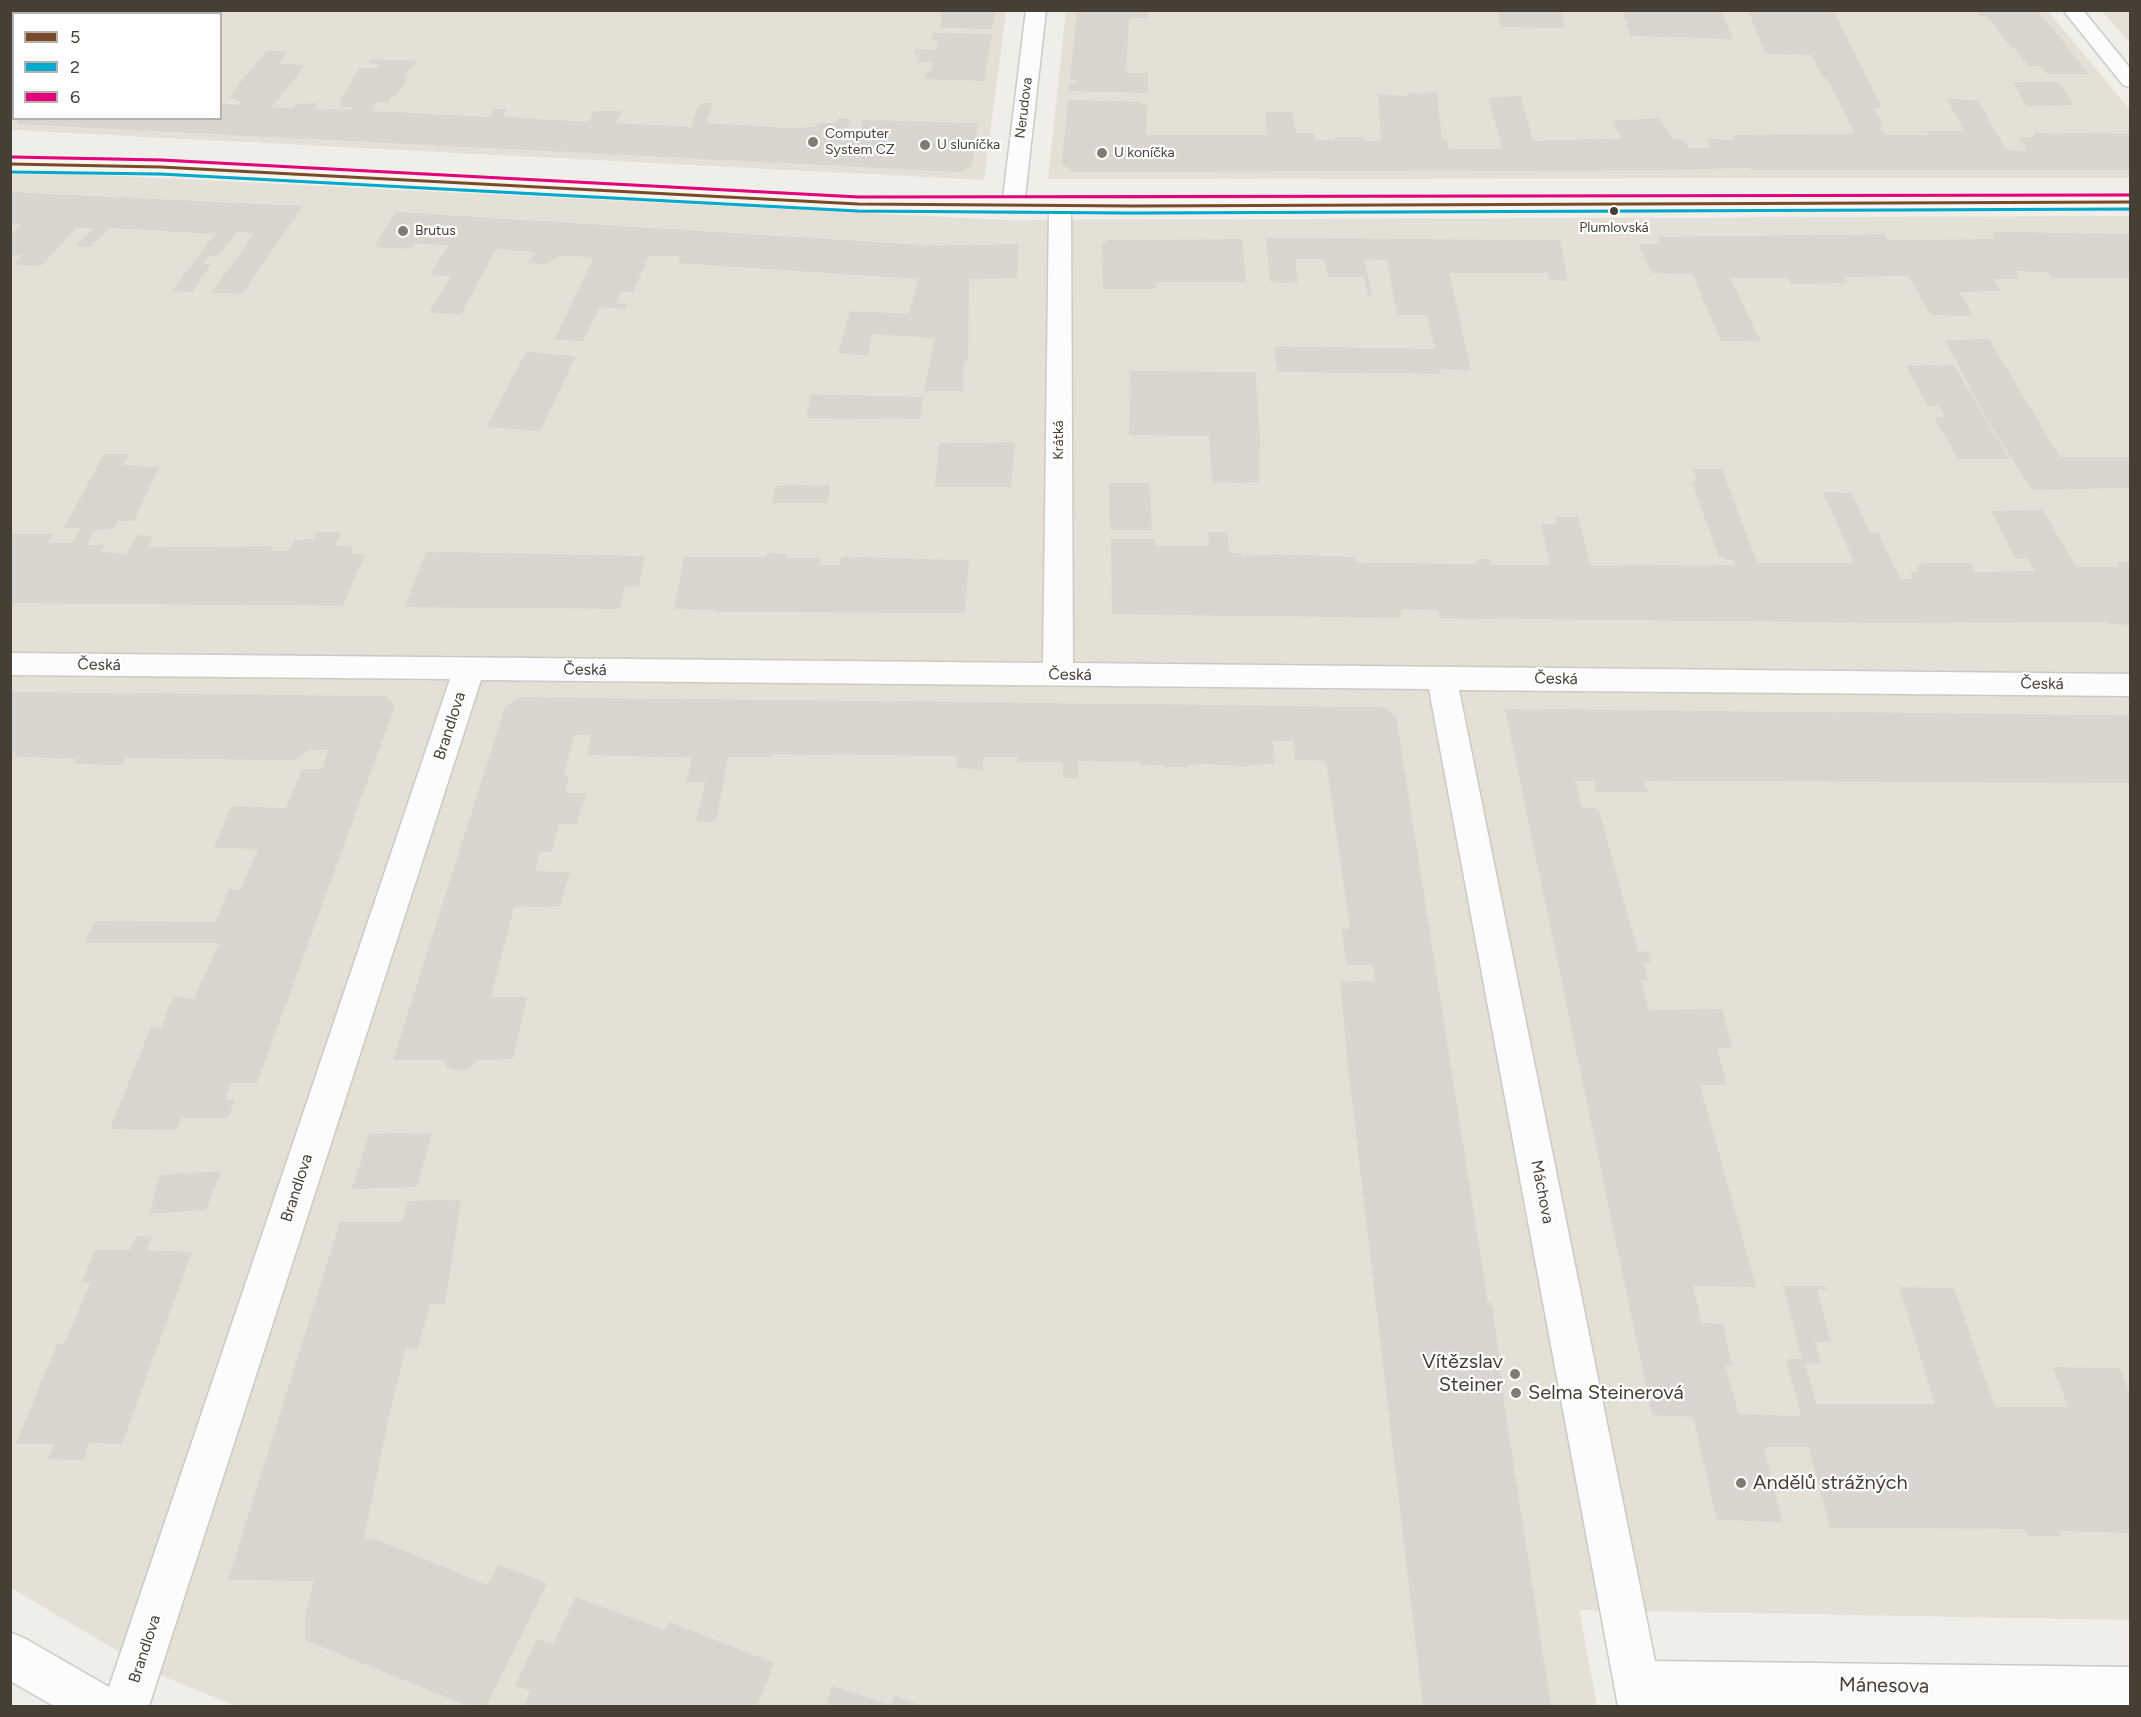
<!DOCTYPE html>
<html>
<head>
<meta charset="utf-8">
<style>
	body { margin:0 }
	#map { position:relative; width:2141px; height:1717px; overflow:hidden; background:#f0eee8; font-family:Figtree,sans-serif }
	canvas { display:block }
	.frame { position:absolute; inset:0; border:12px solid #453f34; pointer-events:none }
	.legend { position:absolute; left:12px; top:12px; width:210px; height:108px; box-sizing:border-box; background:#fff; border:2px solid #b5b2ae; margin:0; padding:8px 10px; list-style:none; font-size:18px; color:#453f34 }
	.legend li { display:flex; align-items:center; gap:12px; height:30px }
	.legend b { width:30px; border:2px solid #b5b2ae }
</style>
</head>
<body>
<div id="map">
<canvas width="2141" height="1717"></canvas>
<div class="frame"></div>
<ul class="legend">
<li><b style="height:8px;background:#7a4b2a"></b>5</li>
<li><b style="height:8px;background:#00a9ce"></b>2</li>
<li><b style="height:8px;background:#e5007d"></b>6</li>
</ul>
</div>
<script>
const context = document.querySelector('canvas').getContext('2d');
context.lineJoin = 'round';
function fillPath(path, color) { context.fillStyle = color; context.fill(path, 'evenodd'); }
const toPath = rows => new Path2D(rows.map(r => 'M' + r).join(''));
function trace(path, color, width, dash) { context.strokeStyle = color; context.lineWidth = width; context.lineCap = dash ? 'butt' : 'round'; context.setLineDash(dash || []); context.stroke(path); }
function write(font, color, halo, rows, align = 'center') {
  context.font = font + ' Figtree,sans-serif'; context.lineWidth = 4.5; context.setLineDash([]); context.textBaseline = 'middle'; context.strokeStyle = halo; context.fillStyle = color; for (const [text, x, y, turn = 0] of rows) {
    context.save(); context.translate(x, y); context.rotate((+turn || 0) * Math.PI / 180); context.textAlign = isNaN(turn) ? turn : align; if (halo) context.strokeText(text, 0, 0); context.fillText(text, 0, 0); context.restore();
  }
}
const residential = toPath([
	[94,11,1006,11,984,180,11,130,10,118,13,114,14,118,220,118,220,14,92,13],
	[1066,11,2048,11,2130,110,2130,178,1048,179],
	[2102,11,2130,11,2130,43],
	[78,174,1007,220,2130,216,2130,1620,1579,1610,1597,1706,236,1706,155,1673,11,1588,11,175]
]);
const building = toPath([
	[10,10,28,10,25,14,14,14,14,28,10,31],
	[103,10,154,10,152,14,101,14],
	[943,10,995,10,992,29,940,28],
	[1077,10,1148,10,1148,18,1129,18,1126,73,1148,73,1148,93,1069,91,1069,84,1077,83,1077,80,1070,79],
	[1497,10,1560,10,1565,28,1501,27],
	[1622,10,1721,10,1733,39,1631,36],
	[1748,10,1833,10,1882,108,1874,108,1883,125,1879,125,1884,133,1890,135,1928,135,1926,131,1964,131,1947,99,1978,100,2006,150,2027,151,2019,138,2035,137,2033,133,2130,134,2130,170,1751,170,1749,168,1663,170,1074,172,1062,164,1068,100,1138,102,1147,106,1146,135,1267,135,1265,112,1292,112,1296,133,1314,133,1315,140,1335,141,1335,137,1363,137,1364,141,1381,141,1378,94,1407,96,1407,94,1437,92,1442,140,1447,140,1449,149,1503,149,1488,98,1521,96,1533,141,1622,138,1612,121,1660,118,1671,138,1684,140,1689,148,1711,148,1707,139,1735,140,1733,135,1855,134,1839,101,1826,78,1823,78,1812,55,1765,54],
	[1975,10,2037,10,2089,74,2047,74,2040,66,2029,66,2014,48,2011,48,1993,23,1986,16,1979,16],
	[933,33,992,34,984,81,925,79,926,71,931,71,933,62,917,62,919,55,914,55,916,49,936,50,938,40,932,40],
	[266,51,287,51,280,64,305,65,278,100,271,107,293,108,296,104,317,103,314,109,352,110,353,108,340,107,342,103,339,101,360,68,376,68,379,64,368,63,371,59,416,61,404,76,408,77,396,96,391,96,387,102,377,102,371,111,490,117,494,109,507,109,503,117,589,122,594,111,622,111,616,123,691,127,700,103,713,103,706,123,787,128,816,127,817,123,836,123,838,118,851,119,847,132,859,133,863,120,978,123,972,166,961,172,16,124,20,118,220,118,220,104,240,105,242,103,229,97],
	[2013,82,2058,82,2075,105,2027,106],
	[10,192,132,198,303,206,242,294,211,293,255,233,237,232,217,257,208,256,203,264,211,264,192,292,172,291,215,234,109,228,90,247,76,246,93,228,76,228,41,266,13,265,22,255,10,255,10,237,21,225,10,224],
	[396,212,938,246,1018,244,1017,278,969,279,968,361,964,361,963,391,924,391,935,338,872,334,868,355,838,353,850,311,909,314,918,279,678,263,681,256,649,256,633,292,621,292,616,303,627,304,625,309,600,307,583,341,554,340,594,257,560,256,546,264,528,263,537,252,496,249,461,314,429,313,451,276,430,275,449,245,415,244,412,249,374,247],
	[1991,232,2130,234,2130,278,2052,278,2048,272,2015,271,2019,279,1993,279,2001,291,1959,292,1973,316,1931,315,1908,276,1844,277,1848,283,1791,284,1789,278,1730,278,1761,342,1721,341,1692,274,1651,273,1639,244,1660,244,1657,237,1883,234,1887,240,1995,239],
	[1266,238,1560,240,1568,281,1549,280,1548,273,1449,273,1471,370,1439,369,1440,374,1277,372,1274,346,1435,349,1427,315,1397,315,1387,260,1364,259,1372,295,1368,295,1364,277,1328,277,1324,259,1295,259,1298,283,1270,282],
	[1242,239,1246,282,1155,282,1156,289,1103,289,1102,244,1109,240],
	[1989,339,2060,457,2128,457,2130,460,2130,488,2032,490,1985,416,1945,340],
	[526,352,576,356,540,431,487,427],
	[1954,365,2009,459,1958,459,1934,417,1946,417,1939,406,1928,406,1906,366],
	[1130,371,1255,372,1260,436,1259,482,1212,483,1209,436,1129,435],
	[811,394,923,397,920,419,806,418],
	[1015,442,1011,487,935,487,939,443],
	[104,454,130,454,122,465,159,467,134,521,118,521,113,529,94,530,86,545,106,545,100,552,126,554,137,535,154,536,148,547,273,546,270,551,289,551,294,540,314,539,316,532,341,532,335,546,354,546,350,554,365,554,343,606,10,603,10,534,53,534,47,543,72,543,80,528,64,528],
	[1693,469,1722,469,1757,563,1854,563,1823,492,1852,493,1870,533,1878,533,1900,579,1914,579,1910,572,1919,572,1917,567,1923,563,1971,563,1975,572,2035,571,2028,558,2016,559,1991,511,2043,510,2076,567,2120,567,2117,562,2130,562,2130,625,2109,624,2107,622,1882,623,1439,618,1438,610,1400,609,1402,618,1112,614,1111,539,1155,539,1155,546,1209,546,1208,532,1227,532,1229,553,1241,553,1242,556,1275,554,1356,557,1356,562,1387,563,1477,564,1476,559,1489,559,1490,565,1550,565,1541,524,1557,524,1555,517,1578,517,1591,566,1736,565,1733,560,1726,559,1718,555,1692,482,1697,481],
	[1109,483,1150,483,1152,530,1110,530],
	[830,485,828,503,772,503,775,486],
	[426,552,554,554,645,556,639,586,625,586,620,609,405,607],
	[767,553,787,554,786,558,821,558,819,565,840,565,841,557,969,560,965,613,714,612,715,610,674,609,684,557,766,557],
	[10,692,385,696,395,706,257,1083,231,1083,225,1100,235,1101,228,1118,181,1118,176,1130,110,1129,151,1027,161,1028,173,997,194,999,219,943,85,943,95,921,216,922,229,889,240,890,258,849,214,848,231,806,286,808,302,769,322,769,328,750,308,750,302,756,293,760,125,758,122,765,74,764,77,759,15,757,17,753,10,753],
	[520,697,1384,707,1396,716,1488,1303,1492,1302,1505,1409,1551,1706,1423,1706,1347,1057,1340,981,1375,982,1373,965,1346,965,1342,929,1350,929,1326,761,1295,760,1294,741,1273,741,1274,764,1249,765,1249,767,1206,764,1189,765,1189,767,1163,767,1163,765,1140,766,1140,762,1078,761,1078,778,1063,778,1063,762,1017,762,1018,757,983,757,983,770,956,768,957,756,773,754,772,757,728,757,716,822,696,822,705,782,686,782,692,758,587,755,591,735,574,735,564,775,569,775,565,793,586,793,577,824,559,824,552,852,540,852,535,871,570,872,560,906,514,907,491,997,527,997,513,1059,477,1060,470,1068,457,1071,447,1067,444,1060,393,1060,505,707],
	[1505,709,2130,715,2130,783,1644,781,1648,792,1596,792,1594,781,1575,781,1582,807,1594,808,1599,811,1638,952,1648,951,1651,962,1643,962,1648,980,1641,980,1649,1010,1722,1009,1732,1047,1717,1048,1727,1085,1700,1085,1756,1287,1693,1286,1702,1323,1723,1324,1732,1366,1725,1366,1739,1414,1801,1416,1786,1359,1802,1359,1783,1286,1826,1286,1827,1290,1817,1289,1831,1342,1815,1342,1821,1364,1805,1363,1816,1404,1935,1404,1899,1287,1954,1288,1995,1407,2068,1407,2053,1367,2120,1368,2130,1395,2130,1533,2059,1531,2061,1536,2028,1536,2025,1529,1830,1528,1809,1447,1764,1447,1782,1522,1717,1520,1693,1417,1652,1415],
	[432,1133,417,1187,352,1189,369,1134],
	[221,1171,206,1210,149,1214,160,1175],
	[461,1200,445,1304,430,1304,418,1348,406,1349,389,1416,364,1538,380,1541,488,1585,499,1565,547,1583,486,1706,468,1706,305,1640,305,1615,314,1581,228,1580,340,1222,402,1222,408,1201],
	[136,1236,152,1237,147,1250,192,1252,122,1444,89,1443,84,1460,48,1459,54,1444,16,1444,57,1344,64,1344,91,1282,82,1282,95,1250,130,1250],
	[575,1597,665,1630,669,1622,774,1663,757,1706,524,1706,531,1691,515,1686,537,1639,553,1644],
	[832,1686,891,1705,894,1696,924,1706,826,1706]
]);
const minor = toPath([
	[66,10,86,10,84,14,64,14,66,10],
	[1026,10,1046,10,1024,206,1021,211,1013,213,1005,211,1002,206,1026,10],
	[2063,10,2083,10,2130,68,2130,87,2123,85,2063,10],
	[14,84,14,99,10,100,10,85,14,84],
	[1060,199,1068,201,1071,206,1073,663,2130,674,2130,696,1459,690,1655,1661,2130,1667,2130,1706,1618,1706,1429,689,481,680,149,1706,54,1706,10,1681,10,1632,26,1639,109,1687,450,679,10,675,10,653,1043,663,1049,206,1052,201,1060,199]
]);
const secondary = toPath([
	[10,157,161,160,858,197,1133,199,2130,195,2130,209,1133,213,858,211,161,174,10,171,10,157]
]);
const bus1 = toPath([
	[10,164,161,167,858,204,1133,206,2130,202]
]);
const bus2 = toPath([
	[10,172,161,174,858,211,1133,213,2130,209]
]);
const bus3 = toPath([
	[10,157,161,160,858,197,2130,195]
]);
const markers = [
	[813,142,6,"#817c73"],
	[925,145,6,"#817c73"],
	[1102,153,6,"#817c73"],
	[1614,211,5,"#453f34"],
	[403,231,6,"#817c73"],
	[1515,1374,6,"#817c73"],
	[1516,1393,6,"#817c73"],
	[1741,1483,6,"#817c73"]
];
const farStreetnames = [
	["Nerudova",1024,108,-83],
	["Krátká",1059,440,-90]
];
const farPoinames = [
	["Computer",825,134],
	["System CZ",825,150],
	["U sluníčka",937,145],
	["U koníčka",1114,153],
	["Brutus",415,231]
];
const busNames = [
	["Plumlovská",1614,228]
];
const streetNames = [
	["Česká",99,665,1],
	["Česká",585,670,1],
	["Česká",1070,675,1],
	["Česká",1556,679,1],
	["Česká",2042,684,1],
	["Brandlova",450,726,-72],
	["Brandlova",297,1188,-72],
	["Máchova",1542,1192,79],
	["Brandlova",145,1649,-72]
];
const nearPoinames = [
	["Vítězslav",1503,1362,"right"],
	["Steiner",1503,1385,"right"],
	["Selma Steinerová",1528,1393],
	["Andělů strážných",1753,1483]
];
const nearStreetnames = [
	["Mánesova",1884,1686,1]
];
fillPath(residential, '#e4e0d5');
fillPath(building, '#d9d6d0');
trace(minor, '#cccac4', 3);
trace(secondary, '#cfcbbf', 3);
fillPath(minor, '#fdfcfc');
fillPath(secondary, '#f6f5ee');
trace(bus1, '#7a4b2a', 3);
trace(bus2, '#00a9ce', 3);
trace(bus3, '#e5007d', 3);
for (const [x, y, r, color] of markers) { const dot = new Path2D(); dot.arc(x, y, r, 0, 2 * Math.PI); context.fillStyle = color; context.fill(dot); trace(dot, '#fff', 2); }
write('14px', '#453f34', '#fff', farStreetnames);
write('14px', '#453f34', '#fff', farPoinames, 'left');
write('14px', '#453f34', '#fff', busNames);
write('16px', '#453f34', '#fff', streetNames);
write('20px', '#453f34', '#fff', nearPoinames, 'left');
write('20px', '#453f34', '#fff', nearStreetnames);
</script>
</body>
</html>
